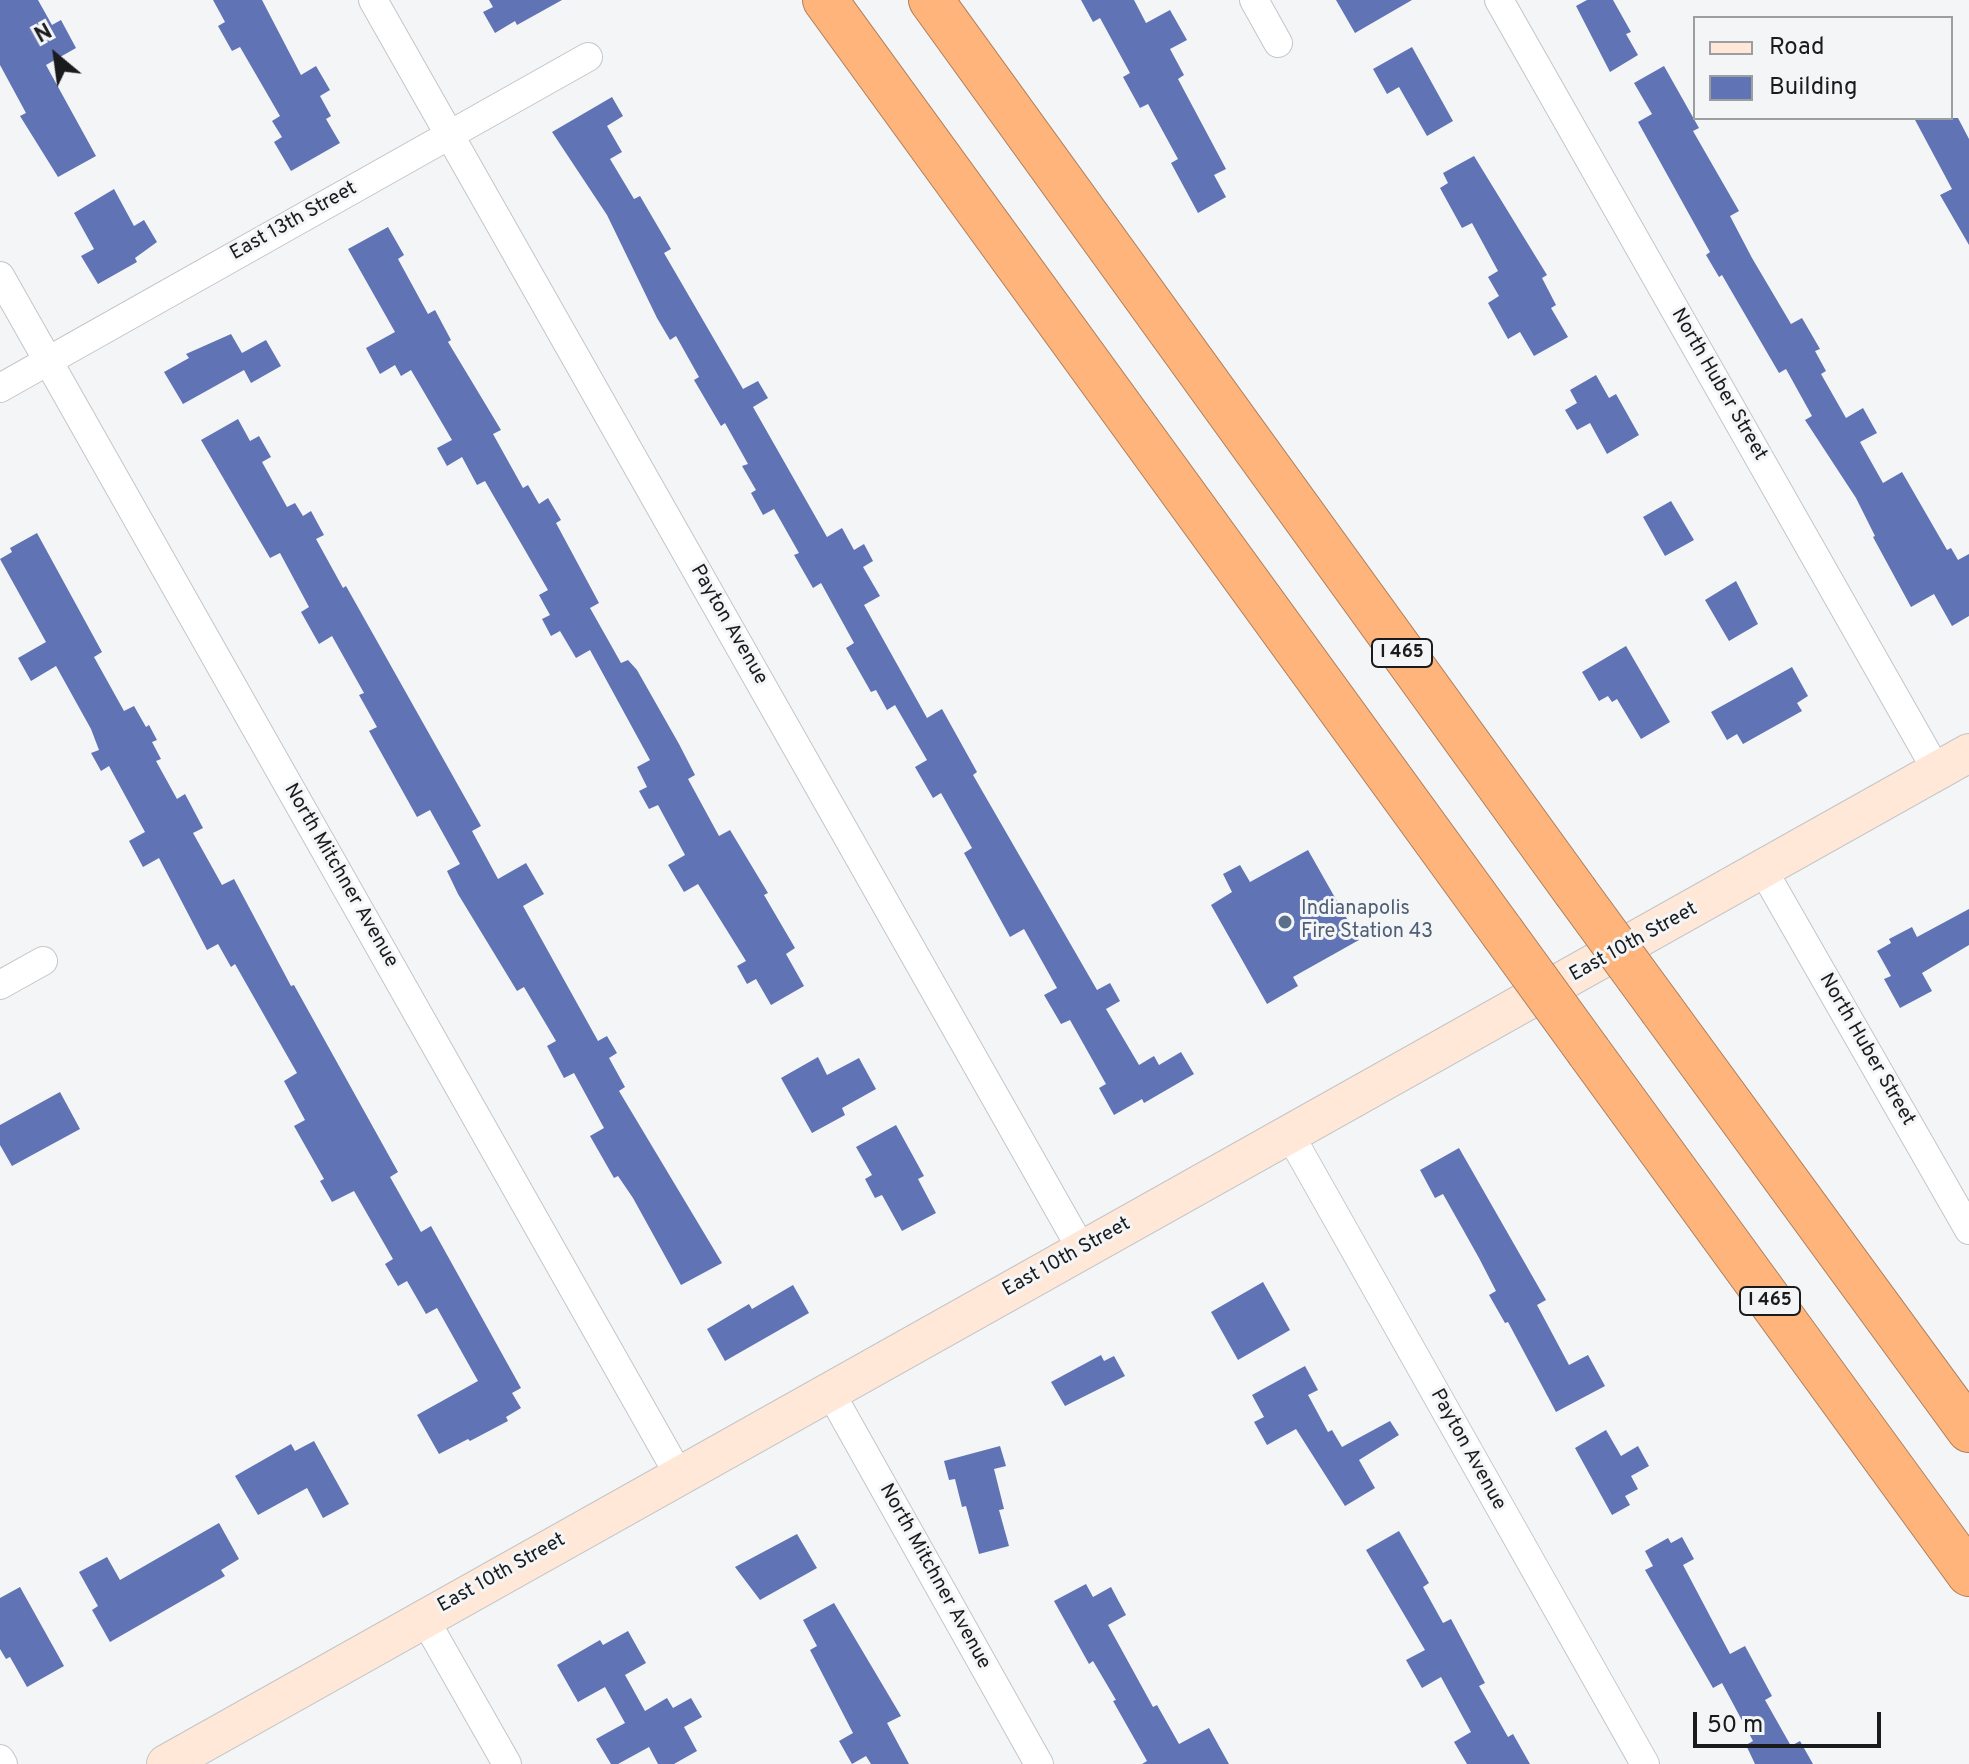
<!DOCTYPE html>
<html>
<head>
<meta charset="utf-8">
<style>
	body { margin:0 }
	#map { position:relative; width:1969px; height:1764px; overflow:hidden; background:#f4f5f7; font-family:Overpass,sans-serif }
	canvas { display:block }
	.legend { position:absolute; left:1693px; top:16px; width:260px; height:104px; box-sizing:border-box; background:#f4f5f7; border:2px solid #9d9e9f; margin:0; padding:10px 14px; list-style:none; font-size:24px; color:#1a1b1c }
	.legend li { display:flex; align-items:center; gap:16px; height:40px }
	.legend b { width:40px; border:2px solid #9d9e9f }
	.north { position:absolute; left:16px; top:16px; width:80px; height:80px; -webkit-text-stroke:6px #f4f5f7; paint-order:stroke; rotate:331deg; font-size:22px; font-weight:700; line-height:32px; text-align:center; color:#1a1b1c }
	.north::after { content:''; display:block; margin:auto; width:28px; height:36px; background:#1a1b1c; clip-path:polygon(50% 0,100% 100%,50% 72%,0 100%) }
	.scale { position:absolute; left:1693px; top:1712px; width:188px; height:36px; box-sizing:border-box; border:4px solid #1a1b1c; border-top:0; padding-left:10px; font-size:24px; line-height:28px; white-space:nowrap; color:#1a1b1c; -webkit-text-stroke:6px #f4f5f7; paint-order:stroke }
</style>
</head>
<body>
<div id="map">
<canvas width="1969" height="1764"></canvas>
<ul class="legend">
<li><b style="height:10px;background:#ffe8d7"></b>Road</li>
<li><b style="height:22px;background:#6073b4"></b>Building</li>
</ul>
<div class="north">N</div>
<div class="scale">50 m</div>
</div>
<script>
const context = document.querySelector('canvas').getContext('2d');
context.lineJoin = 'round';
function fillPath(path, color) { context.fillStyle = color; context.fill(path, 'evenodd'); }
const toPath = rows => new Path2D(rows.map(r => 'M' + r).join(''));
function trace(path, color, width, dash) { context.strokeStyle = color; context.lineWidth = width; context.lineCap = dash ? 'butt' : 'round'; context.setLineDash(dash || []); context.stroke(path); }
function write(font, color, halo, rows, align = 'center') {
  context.font = font + ' Overpass,sans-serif'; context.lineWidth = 6; context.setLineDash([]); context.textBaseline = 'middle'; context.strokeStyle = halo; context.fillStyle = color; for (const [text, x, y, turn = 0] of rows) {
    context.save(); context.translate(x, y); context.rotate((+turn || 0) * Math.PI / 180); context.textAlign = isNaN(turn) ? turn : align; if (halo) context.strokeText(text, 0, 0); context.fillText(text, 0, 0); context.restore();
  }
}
const building = toPath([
	[0,0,38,0,52,25,61,20,76,48,46,65,96,156,58,177,20,116,26,113,0,65],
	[213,0,262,0,301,75,316,66,330,90,320,96,331,116,326,119,340,143,291,171,274,142,282,137,272,121,280,116,240,47,232,51,218,26,225,22],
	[489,0,562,0,517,25,515,21,495,33,483,12,493,7],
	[1081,0,1134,0,1146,23,1170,10,1187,40,1170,49,1184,75,1178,79,1226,169,1214,175,1226,197,1198,213,1171,163,1178,159,1148,104,1140,108,1123,77,1130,73,1100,18,1093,22],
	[1336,0,1412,0,1355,33],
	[1587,0,1613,0,1631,32,1626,34,1638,55,1610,72,1576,6],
	[1412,47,1453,121,1427,136,1399,87,1387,94,1373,69],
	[1664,66,1699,128,1693,131,1739,211,1730,216,1752,258,1791,324,1802,318,1820,349,1815,351,1826,371,1821,374,1846,418,1863,408,1877,433,1860,442,1883,483,1902,472,1947,550,1951,548,1958,560,1969,554,1969,616,1952,626,1934,594,1911,607,1873,537,1875,536,1856,498,1805,420,1812,416,1786,369,1779,373,1722,275,1719,277,1706,255,1710,252,1638,122,1652,114,1634,83],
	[612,97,623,116,607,126,622,152,610,159,634,199,640,196,671,249,664,253,743,389,758,381,768,398,753,407,827,537,842,528,854,550,864,544,873,561,863,567,880,596,864,605,927,718,942,709,977,772,973,775,1097,990,1110,983,1120,1001,1106,1009,1139,1065,1154,1056,1159,1065,1181,1052,1194,1074,1144,1103,1142,1099,1114,1115,1099,1088,1106,1084,1070,1020,1061,1024,1044,995,1057,988,1024,929,1010,937,964,853,972,848,941,793,933,798,915,767,927,760,895,705,887,710,876,690,871,692,846,648,854,643,821,583,813,588,794,555,799,553,774,509,763,515,751,493,756,490,742,466,748,464,725,423,721,426,694,380,699,377,676,336,670,340,657,318,607,215,552,132],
	[1914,118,1958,118,1969,139,1969,245,1940,195,1952,189],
	[1474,156,1547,275,1542,278,1556,305,1551,308,1568,337,1534,356,1520,332,1508,339,1488,303,1499,296,1488,277,1498,271,1472,223,1462,228,1440,188,1448,183,1443,173],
	[114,189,134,226,144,220,157,242,135,258,137,262,98,284,81,256,94,249,74,213],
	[388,227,404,255,398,259,428,314,435,310,451,340,448,342,501,430,493,434,523,488,528,485,539,504,548,498,561,520,556,523,599,603,590,608,621,663,628,660,637,670,679,744,695,775,688,779,719,836,730,830,768,893,764,895,795,948,786,954,804,986,771,1005,756,979,747,984,737,966,746,961,698,884,684,892,668,865,685,855,658,805,649,809,639,791,647,787,637,767,650,760,590,650,576,658,560,631,551,636,542,619,550,615,539,595,548,590,485,481,477,485,462,457,447,466,437,448,452,440,411,370,401,376,395,365,380,374,366,348,395,332,348,249],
	[231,334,242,353,266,340,281,366,251,383,244,370,183,404,164,372,189,358,186,354],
	[1596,375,1609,398,1616,394,1639,435,1607,454,1590,423,1577,430,1565,410,1577,403,1570,390],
	[238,419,250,441,259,436,271,457,262,462,287,507,295,503,303,516,311,511,324,535,316,539,343,588,346,586,481,826,472,831,498,879,526,863,544,894,523,906,598,1041,607,1036,617,1053,609,1058,625,1087,619,1091,722,1263,681,1285,633,1198,618,1176,614,1178,590,1136,604,1128,574,1073,564,1078,547,1046,556,1041,524,987,517,991,458,894,447,871,460,864,430,810,417,817,369,731,377,727,359,695,364,693,332,636,319,644,301,612,309,607,280,553,270,558,201,440],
	[1671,501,1694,540,1665,556,1643,517],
	[37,533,102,652,94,657,124,711,134,706,146,727,149,725,157,740,152,742,161,759,156,761,177,799,185,794,203,828,193,833,222,885,234,879,291,986,294,985,398,1172,390,1177,421,1232,431,1226,521,1388,512,1393,521,1408,506,1417,508,1421,470,1441,468,1439,439,1454,417,1415,478,1381,437,1308,426,1314,407,1281,398,1286,385,1264,393,1259,354,1191,332,1202,320,1181,324,1179,294,1126,305,1120,284,1081,297,1073,235,964,231,967,218,944,207,950,159,858,143,867,129,841,145,832,109,766,101,771,91,753,99,750,91,729,56,666,31,681,18,658,46,642,0,559,12,552,10,548],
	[1736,581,1758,624,1729,641,1705,600],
	[1626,646,1670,722,1641,739,1617,699,1612,702,1608,696,1599,701,1582,672],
	[1792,667,1808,696,1797,703,1802,711,1743,744,1737,734,1727,740,1711,712],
	[1308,850,1359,940,1293,977,1298,986,1267,1004,1211,905,1232,892,1223,874,1240,865,1250,882],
	[1969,909,1969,945,1922,973,1932,991,1900,1008,1884,979,1891,976,1877,951,1891,943,1889,939,1912,927,1917,937],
	[818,1057,827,1075,859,1058,876,1089,842,1108,845,1115,812,1133,781,1078],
	[60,1092,80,1129,12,1166,0,1145,0,1125],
	[896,1125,924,1176,918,1179,936,1213,902,1231,882,1195,875,1198,865,1179,872,1175,856,1147],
	[1459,1148,1546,1300,1537,1305,1569,1365,1588,1355,1605,1386,1556,1412,1508,1322,1505,1323,1489,1295,1496,1291,1479,1258,1443,1194,1435,1198,1420,1170],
	[1263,1282,1290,1330,1238,1360,1211,1312],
	[793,1285,809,1313,725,1361,707,1329,749,1304,752,1309],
	[1101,1355,1104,1361,1114,1356,1125,1376,1065,1406,1051,1382],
	[1305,1366,1318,1390,1308,1395,1328,1432,1332,1430,1342,1447,1390,1421,1399,1435,1359,1460,1375,1488,1345,1506,1296,1429,1267,1445,1254,1422,1264,1417,1252,1395],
	[1606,1430,1621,1456,1638,1446,1649,1466,1631,1476,1638,1489,1625,1496,1630,1505,1612,1515,1575,1448],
	[314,1441,349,1504,323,1518,307,1488,258,1515,235,1476,291,1444,295,1451],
	[1000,1446,1006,1466,994,1469,1004,1509,999,1510,1009,1546,979,1554,966,1506,962,1507,955,1479,949,1480,944,1461],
	[219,1523,239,1559,221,1570,225,1576,110,1642,92,1610,98,1606,79,1572,107,1557,120,1580],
	[1399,1531,1429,1583,1423,1587,1443,1623,1451,1619,1485,1683,1479,1686,1508,1737,1513,1734,1530,1764,1467,1764,1454,1742,1471,1732,1441,1677,1422,1688,1406,1660,1425,1650,1366,1550],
	[797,1534,817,1568,760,1600,735,1567],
	[1682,1537,1694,1559,1683,1565,1730,1654,1745,1646,1772,1696,1765,1700,1791,1746,1800,1741,1813,1764,1755,1764,1746,1745,1753,1741,1722,1683,1713,1688,1645,1570,1653,1566,1645,1551,1668,1538,1671,1543],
	[1086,1584,1093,1597,1111,1587,1126,1615,1108,1625,1153,1707,1157,1705,1179,1744,1209,1728,1229,1764,1142,1764,1147,1761,1113,1701,1116,1700,1093,1661,1089,1664,1054,1601],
	[20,1587,64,1666,27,1687,10,1657,6,1659,0,1649,0,1598],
	[834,1603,901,1716,887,1723,909,1764,871,1764,866,1756,852,1764,839,1741,853,1733,810,1650,817,1646,803,1620],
	[628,1631,646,1663,625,1675,645,1711,667,1698,673,1708,691,1698,702,1717,684,1727,697,1751,674,1764,658,1764,649,1747,618,1764,611,1764,596,1739,625,1723,605,1687,578,1702,557,1665,600,1640,603,1645]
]);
const street = toPath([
	[373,0,1082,1250],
	[1254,0,1278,43],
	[1499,0,1937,771],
	[0,276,679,1475],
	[0,388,588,57],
	[1763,870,1969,1230],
	[0,985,43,961],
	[1290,1135,1645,1764],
	[829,1390,1039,1764],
	[424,1618,507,1764],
	[0,1759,3,1764]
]);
const secondary = toPath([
	[166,1764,1969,753]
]);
const highway = toPath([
	[825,0,1502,932],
	[931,0,1575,891],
	[1662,1010,1969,1430],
	[1589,1052,1969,1574]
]);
const highwayBridge = toPath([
	[1575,891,1662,1010],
	[1502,932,1589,1052]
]);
const markers = [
	[1285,922,8,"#5c6f8a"]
];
const shields = [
	[1402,653,60],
	[1770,1301,60]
];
const shieldNames = [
	["I 465",1402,653],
	["I 465",1770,1301]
];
const streetNames = [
	["East 13th Street",294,222,-29],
	["North Huber Street",1718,385,60],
	["Payton Avenue",728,625,60],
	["North Mitchner Avenue",340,876,60],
	["East 10th Street",1634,943,-29],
	["North Huber Street",1866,1050,60],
	["East 10th Street",1067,1258,-29],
	["Payton Avenue",1467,1450,61],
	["East 10th Street",502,1574,-29],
	["North Mitchner Avenue",934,1577,61]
];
const serviceNames = [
	["Indianapolis",1301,910],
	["Fire Station 43",1301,933]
];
fillPath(building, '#6073b4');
trace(street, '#c4c5c8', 30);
trace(secondary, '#c4c5c8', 40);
trace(highway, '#ae7e5a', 46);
trace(street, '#fff', 28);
trace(secondary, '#ffe8d7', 38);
trace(highway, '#feb47b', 44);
trace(highwayBridge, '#ae7e5a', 46, []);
trace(highwayBridge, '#feb47b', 44);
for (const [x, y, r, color] of markers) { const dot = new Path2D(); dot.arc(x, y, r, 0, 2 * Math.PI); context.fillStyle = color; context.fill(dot); trace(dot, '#f4f5f7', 3); }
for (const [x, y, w] of shields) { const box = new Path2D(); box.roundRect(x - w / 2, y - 14, w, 28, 6); context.fillStyle = '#f4f5f7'; context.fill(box); trace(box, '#1a1b1c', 2); }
write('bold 18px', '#1a1b1c', null, shieldNames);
write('20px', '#1a1b1c', '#f4f5f7', streetNames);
write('20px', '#4e5e75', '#f4f5f7', serviceNames, 'left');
</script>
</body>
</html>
